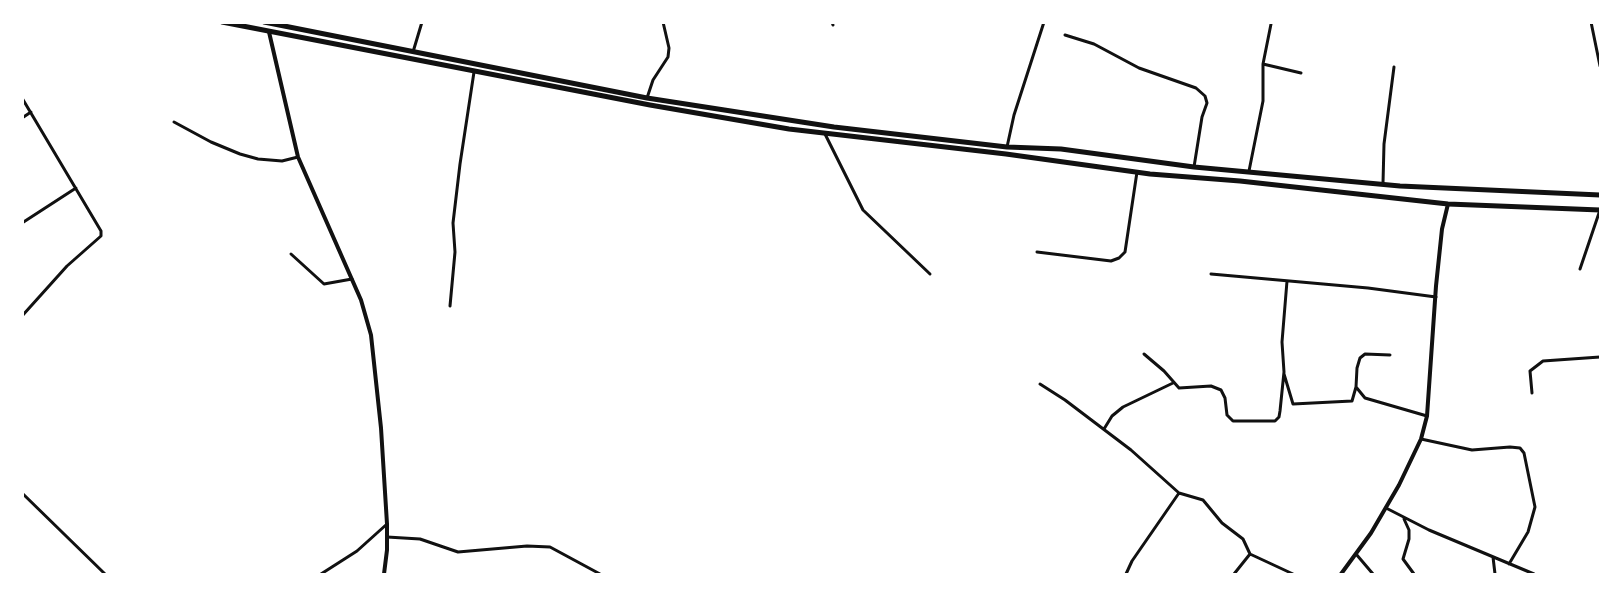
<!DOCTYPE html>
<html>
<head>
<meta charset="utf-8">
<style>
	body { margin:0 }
	#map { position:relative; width:1623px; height:597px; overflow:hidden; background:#fff; font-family:"DM Sans",sans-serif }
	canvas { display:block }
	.frame { position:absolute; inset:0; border:24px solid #fff; pointer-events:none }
</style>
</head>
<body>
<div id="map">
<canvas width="1623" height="597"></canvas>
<div class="frame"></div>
</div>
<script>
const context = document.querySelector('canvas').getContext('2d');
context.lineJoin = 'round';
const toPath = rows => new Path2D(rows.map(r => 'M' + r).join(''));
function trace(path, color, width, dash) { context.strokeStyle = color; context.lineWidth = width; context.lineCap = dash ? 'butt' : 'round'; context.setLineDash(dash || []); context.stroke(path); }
const minor = toPath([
	[832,22,833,25],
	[1591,22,1600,66],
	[1065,35,1094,44,1139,68,1196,88,1205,96,1207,103,1202,117,1194,167],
	[413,52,422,22],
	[1263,64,1301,73],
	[22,98,101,231,101,236,67,266,22,316],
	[647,98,653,80,668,57,669,48,663,22],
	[22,118,31,112],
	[174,122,211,142,240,154,258,159,282,161,298,157],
	[825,134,863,210,930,274],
	[1007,147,1014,115,1044,22],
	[1249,171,1263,101,1263,64,1271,24],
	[1383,183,1384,144,1394,67],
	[22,223,76,188],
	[1037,252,1111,261,1119,258,1125,252,1137,172],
	[291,254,324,284,352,279],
	[1580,269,1600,210],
	[1211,274,1368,288,1436,297],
	[450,306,455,252,453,223,460,164,474,72],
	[1144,354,1164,371,1179,388,1211,386,1221,390,1225,398,1227,415,1233,421,1275,421,1279,417,1280,411,1284,372,1282,342,1287,281],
	[1284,374,1293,404,1352,401,1356,387,1365,398,1427,416],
	[1040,384,1065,400,1131,450,1179,493,1203,500,1222,523,1243,539,1250,554,1293,574],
	[1356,387,1357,368,1360,358,1365,354,1390,355],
	[1532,393,1530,371,1543,361,1600,357],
	[1104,429,1112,416,1123,407,1173,383],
	[1421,439,1472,450,1510,447,1520,448,1524,453,1535,507,1528,532,1509,564],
	[22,493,105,574],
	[1386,508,1429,530,1534,574],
	[1404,519,1409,530,1409,539,1403,559,1414,574],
	[387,537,420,539,458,552,527,546,550,547,600,574],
	[1356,554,1373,574],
	[1493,557,1495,574],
	[321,574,357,551,387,524],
	[1126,574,1132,561,1179,493],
	[1234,574,1250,554]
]);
const tertiary = toPath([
	[269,32,298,157,361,300,371,335,381,428,387,524,387,550,384,574],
	[1341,574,1371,533,1399,485,1421,439,1427,416,1436,286,1442,229,1448,204]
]);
const primary = toPath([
	[222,22,650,105,789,129,1006,154,1150,174,1240,181,1448,204,1600,210],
	[264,22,647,98,834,127,1007,147,1061,149,1194,167,1400,186,1600,195]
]);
trace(minor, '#111', 3);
trace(tertiary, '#111', 4);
trace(primary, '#111', 5);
</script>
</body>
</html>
